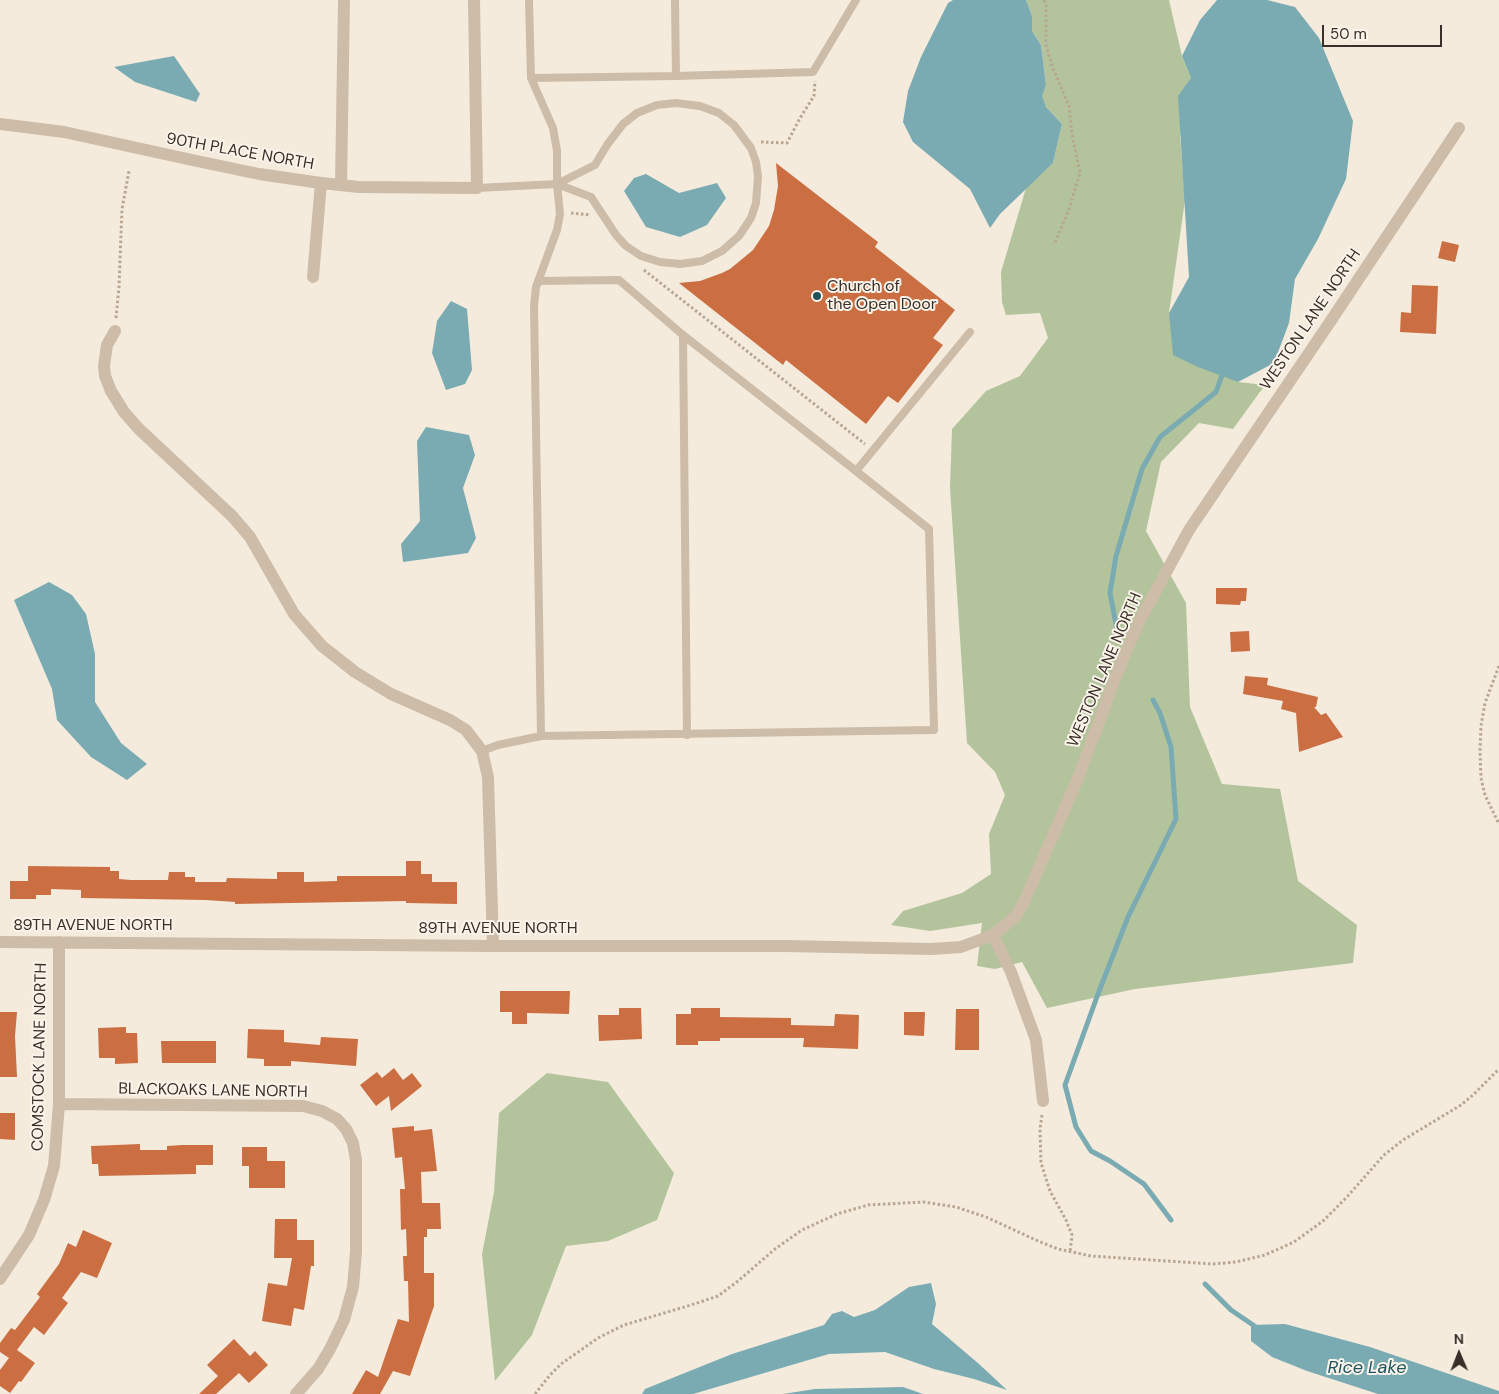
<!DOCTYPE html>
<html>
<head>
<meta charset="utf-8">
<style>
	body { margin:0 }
	#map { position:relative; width:1499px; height:1394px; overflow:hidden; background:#f4ebdd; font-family:"DM Sans",sans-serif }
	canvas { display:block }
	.north { position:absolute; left:1434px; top:1329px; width:50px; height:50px; -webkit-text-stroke:4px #fbf4ea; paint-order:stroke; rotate:359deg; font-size:14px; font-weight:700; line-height:20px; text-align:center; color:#392f29 }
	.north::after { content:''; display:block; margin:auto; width:18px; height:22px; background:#392f29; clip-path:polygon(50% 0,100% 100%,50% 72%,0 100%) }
	.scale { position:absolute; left:1322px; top:25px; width:120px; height:22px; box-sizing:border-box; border:2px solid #392f29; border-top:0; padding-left:6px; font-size:15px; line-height:18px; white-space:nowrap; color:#392f29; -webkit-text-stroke:4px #fbf4ea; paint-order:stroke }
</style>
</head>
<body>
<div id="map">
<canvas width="1499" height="1394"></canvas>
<div class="north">N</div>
<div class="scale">50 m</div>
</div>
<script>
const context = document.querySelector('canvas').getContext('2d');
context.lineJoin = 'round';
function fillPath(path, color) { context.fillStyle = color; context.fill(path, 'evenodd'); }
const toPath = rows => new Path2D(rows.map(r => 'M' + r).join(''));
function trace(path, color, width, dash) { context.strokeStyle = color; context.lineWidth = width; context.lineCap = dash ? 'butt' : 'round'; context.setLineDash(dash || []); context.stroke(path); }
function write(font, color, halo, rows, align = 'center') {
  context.font = font + ' "DM Sans",sans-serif'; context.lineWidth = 4; context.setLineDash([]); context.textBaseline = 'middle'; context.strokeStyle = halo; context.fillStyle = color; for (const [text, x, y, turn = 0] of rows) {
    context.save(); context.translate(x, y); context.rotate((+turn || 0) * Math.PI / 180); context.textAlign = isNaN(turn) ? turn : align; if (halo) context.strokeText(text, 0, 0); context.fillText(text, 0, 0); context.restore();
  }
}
const green = toPath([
	[1026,0,1169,0,1182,56,1191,78,1180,136,1185,200,1169,313,1238,382,1265,385,1233,429,1199,423,1161,462,1146,531,1186,603,1190,707,1222,784,1280,789,1298,881,1357,925,1353,963,1135,989,1047,1008,1022,962,995,969,977,966,982,923,930,931,891,925,903,911,962,893,991,874,989,834,1005,795,995,772,967,743,950,488,952,429,986,391,1020,376,1048,338,1040,313,1006,315,1002,302,1001,272,1026,188,1053,163,1062,124,1046,107,1041,96,1046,85,1041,45,1032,31,1032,16],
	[547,1073,608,1082,674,1173,657,1220,608,1241,566,1246,532,1335,495,1381,482,1254,494,1192,499,1113]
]);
const water = toPath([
	[953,0,1026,0,1032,16,1032,31,1041,45,1046,85,1042,96,1046,107,1062,124,1053,163,1000,214,990,228,970,189,913,142,903,122,908,91,921,57,948,3],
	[1217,0,1267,0,1295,7,1319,38,1353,121,1346,179,1318,239,1295,279,1289,323,1274,363,1238,382,1198,367,1173,355,1169,313,1189,277,1178,96,1191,78,1182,56,1200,20],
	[174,56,200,94,196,102,135,82,114,67],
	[646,174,679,193,717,183,726,198,707,225,680,237,646,227,624,191,634,178],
	[451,301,467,309,472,370,465,384,446,390,432,353,437,321],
	[426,427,469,435,475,455,463,488,476,538,468,553,403,562,401,544,420,521,417,441],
	[49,582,72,595,86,614,95,654,95,702,121,743,147,764,127,780,91,757,57,720,52,689,14,600],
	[931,1283,936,1304,932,1324,979,1364,1007,1390,974,1379,934,1369,885,1352,829,1354,693,1394,642,1394,645,1389,732,1354,824,1325,832,1314,842,1311,854,1317,875,1310,909,1287],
	[1285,1324,1370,1347,1499,1391,1499,1394,1378,1394,1307,1371,1272,1357,1251,1341,1251,1325],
	[903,1387,923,1394,783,1394,815,1389]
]);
const stream = toPath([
	[1117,630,1110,593,1116,556,1142,469,1160,437,1216,392,1224,370],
	[1153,700,1160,713,1171,747,1176,819,1128,917,1098,994,1065,1085,1076,1127,1091,1151,1110,1161,1144,1184,1171,1220],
	[1205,1284,1231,1310,1256,1327]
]);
const building = toPath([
	[776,163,878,242,875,247,955,310,933,338,943,345,898,403,888,396,866,424,786,360,783,365,679,283,700,281,722,273,730,269,753,250,769,226,774,210,778,186],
	[1442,241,1459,245,1455,262,1438,258],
	[1412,285,1438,286,1436,334,1400,332,1401,312,1411,313],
	[1216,588,1247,588,1246,601,1241,601,1240,605,1216,604],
	[1249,631,1250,651,1231,652,1230,632],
	[1245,676,1268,678,1267,685,1318,697,1316,707,1314,707,1321,715,1326,713,1343,737,1299,752,1296,713,1281,709,1283,701,1243,694],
	[406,861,421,861,421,874,432,874,432,882,457,882,457,904,406,903,406,901,235,904,235,902,206,900,81,898,81,890,51,889,51,895,36,895,36,899,10,899,10,881,28,881,28,866,110,867,110,871,119,871,119,879,131,880,168,880,169,872,185,872,185,877,195,877,195,882,226,882,227,878,277,879,277,872,304,872,304,882,337,881,337,876,406,876],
	[500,991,570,991,569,1014,527,1013,527,1024,512,1024,512,1012,500,1012],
	[619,1008,641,1008,642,1039,599,1041,598,1015,619,1015],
	[691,1008,720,1008,720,1017,791,1018,791,1025,834,1026,835,1014,859,1015,858,1049,803,1047,804,1038,720,1038,720,1041,698,1041,698,1045,676,1045,676,1014,691,1014],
	[956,1009,979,1009,979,1050,955,1050],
	[0,1012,17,1012,15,1036,17,1077,0,1077],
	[904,1012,925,1012,924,1036,904,1035],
	[126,1027,126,1033,137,1033,138,1063,115,1064,115,1058,99,1058,98,1028],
	[248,1029,284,1030,284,1042,320,1045,321,1037,358,1039,356,1066,291,1061,291,1066,264,1066,264,1059,247,1058],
	[161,1041,216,1041,216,1063,162,1063],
	[394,1068,403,1080,412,1073,422,1086,391,1111,389,1096,376,1106,360,1085,377,1072,382,1078],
	[0,1113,15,1113,15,1140,0,1139],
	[414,1126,414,1131,432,1129,437,1171,421,1172,422,1203,440,1203,441,1229,427,1229,427,1237,424,1237,424,1273,434,1273,434,1306,410,1376,393,1371,380,1394,352,1394,366,1370,378,1377,398,1319,409,1322,408,1281,404,1281,403,1256,407,1256,406,1229,401,1230,400,1189,405,1189,402,1157,395,1158,392,1128],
	[140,1144,140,1150,167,1150,167,1146,182,1145,213,1145,213,1165,196,1165,196,1174,99,1176,98,1164,92,1164,91,1146],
	[242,1147,267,1147,267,1161,285,1161,285,1188,249,1188,249,1166,242,1166],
	[275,1219,297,1219,297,1240,314,1240,314,1266,311,1266,304,1310,294,1308,291,1326,262,1321,268,1283,287,1286,292,1258,274,1258],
	[83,1230,112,1243,97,1278,81,1272,62,1298,68,1303,44,1335,34,1327,17,1350,35,1363,21,1382,19,1381,10,1393,0,1386,0,1370,9,1358,0,1352,0,1343,11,1328,15,1330,40,1297,37,1294,59,1264,68,1243,76,1247],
	[234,1339,250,1356,255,1351,268,1365,249,1383,239,1373,216,1394,199,1394,218,1376,207,1365]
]);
const path = toPath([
	[1044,0,1046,4,1046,45,1052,66,1069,106,1072,135,1080,173,1068,212,1054,245],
	[761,142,787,143,800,118,814,96,815,81],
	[571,213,590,215],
	[644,270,865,444],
	[116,318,119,287,122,209,129,171],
	[1499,666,1485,703,1481,726,1480,751,1481,778,1485,795,1499,824],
	[1042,1115,1040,1129,1041,1163,1050,1191,1066,1220,1072,1235,1070,1252],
	[535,1394,550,1375,561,1364,598,1338,624,1325,691,1305,718,1296,738,1281,775,1249,802,1230,837,1214,868,1205,923,1202,956,1207,986,1217,1038,1241,1058,1249,1091,1256,1213,1264,1236,1262,1265,1255,1294,1242,1323,1221,1346,1198,1384,1155,1403,1140,1461,1105,1473,1095,1499,1069]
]);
const lane = toPath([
	[675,0,676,76],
	[531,78,676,76,813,72,856,0],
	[676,103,700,106,719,113,734,125,751,148,756,162,758,176,756,203,751,218,739,236,722,251,702,261,680,264,660,262,641,256,626,246,616,235,591,197,557,184,595,165,607,145,623,124,637,113,657,105,676,103],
	[477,188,557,184],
	[538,281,619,280,683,335,856,471],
	[683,335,687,735],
	[541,736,934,730,929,529,856,471,970,332],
	[482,751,498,745,541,736,534,306,536,287,557,230,560,214,557,184,557,151,553,128,531,78,529,0]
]);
const street = toPath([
	[0,124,64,132,192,160,259,174,321,183,359,187,477,188,474,0],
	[341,185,344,0],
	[313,277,321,183],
	[115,331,107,345,104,366,105,376,111,391,124,412,139,429,232,516,250,537,294,614,322,646,355,672,391,694,450,720,466,730,482,751,488,777,493,946],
	[993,935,1011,972,1036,1040,1043,1101],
	[0,942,493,946,785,946,931,949,961,947,993,935,1015,917,1024,902,1078,778,1118,671,1137,626,1189,530,1328,325,1459,128],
	[59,1104,303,1106,322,1111,337,1119,346,1129,353,1143,356,1160,356,1252,353,1287,344,1320,330,1349,318,1369,296,1394],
	[0,1279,29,1235,44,1200,54,1166,59,1104,59,942]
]);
const markers = [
	[817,296,5,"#1c535d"]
];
const streetNames = [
	["90TH PLACE NORTH",240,152,10],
	["WESTON LANE NORTH",1311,320,-56],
	["WESTON LANE NORTH",1105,670,-67],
	["89TH AVENUE NORTH",93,926],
	["89TH AVENUE NORTH",498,929],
	["COMSTOCK LANE NORTH",40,1057,-89],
	["BLACKOAKS LANE NORTH",213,1091,1]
];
const poiNames = [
	["Church of",827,287],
	["the Open Door",827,305]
];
const waterNames = [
	["Rice Lake",1367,1368]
];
fillPath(green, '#b3c49c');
fillPath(water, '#7babb2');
trace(stream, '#7babb2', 5);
fillPath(building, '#cb6f43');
trace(path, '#b8a692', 3, [2.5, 2.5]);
trace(lane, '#ccbca8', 8);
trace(street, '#ccbca8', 12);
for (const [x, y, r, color] of markers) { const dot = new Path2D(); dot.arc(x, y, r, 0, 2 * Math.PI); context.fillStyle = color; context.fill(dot); trace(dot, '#fbf4ea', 2); }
write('16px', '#392f29', '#fbf4ea', streetNames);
write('16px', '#392f29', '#fbf4ea', poiNames, 'left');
write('italic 18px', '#1c535d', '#fbf4ea', waterNames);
</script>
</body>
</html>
